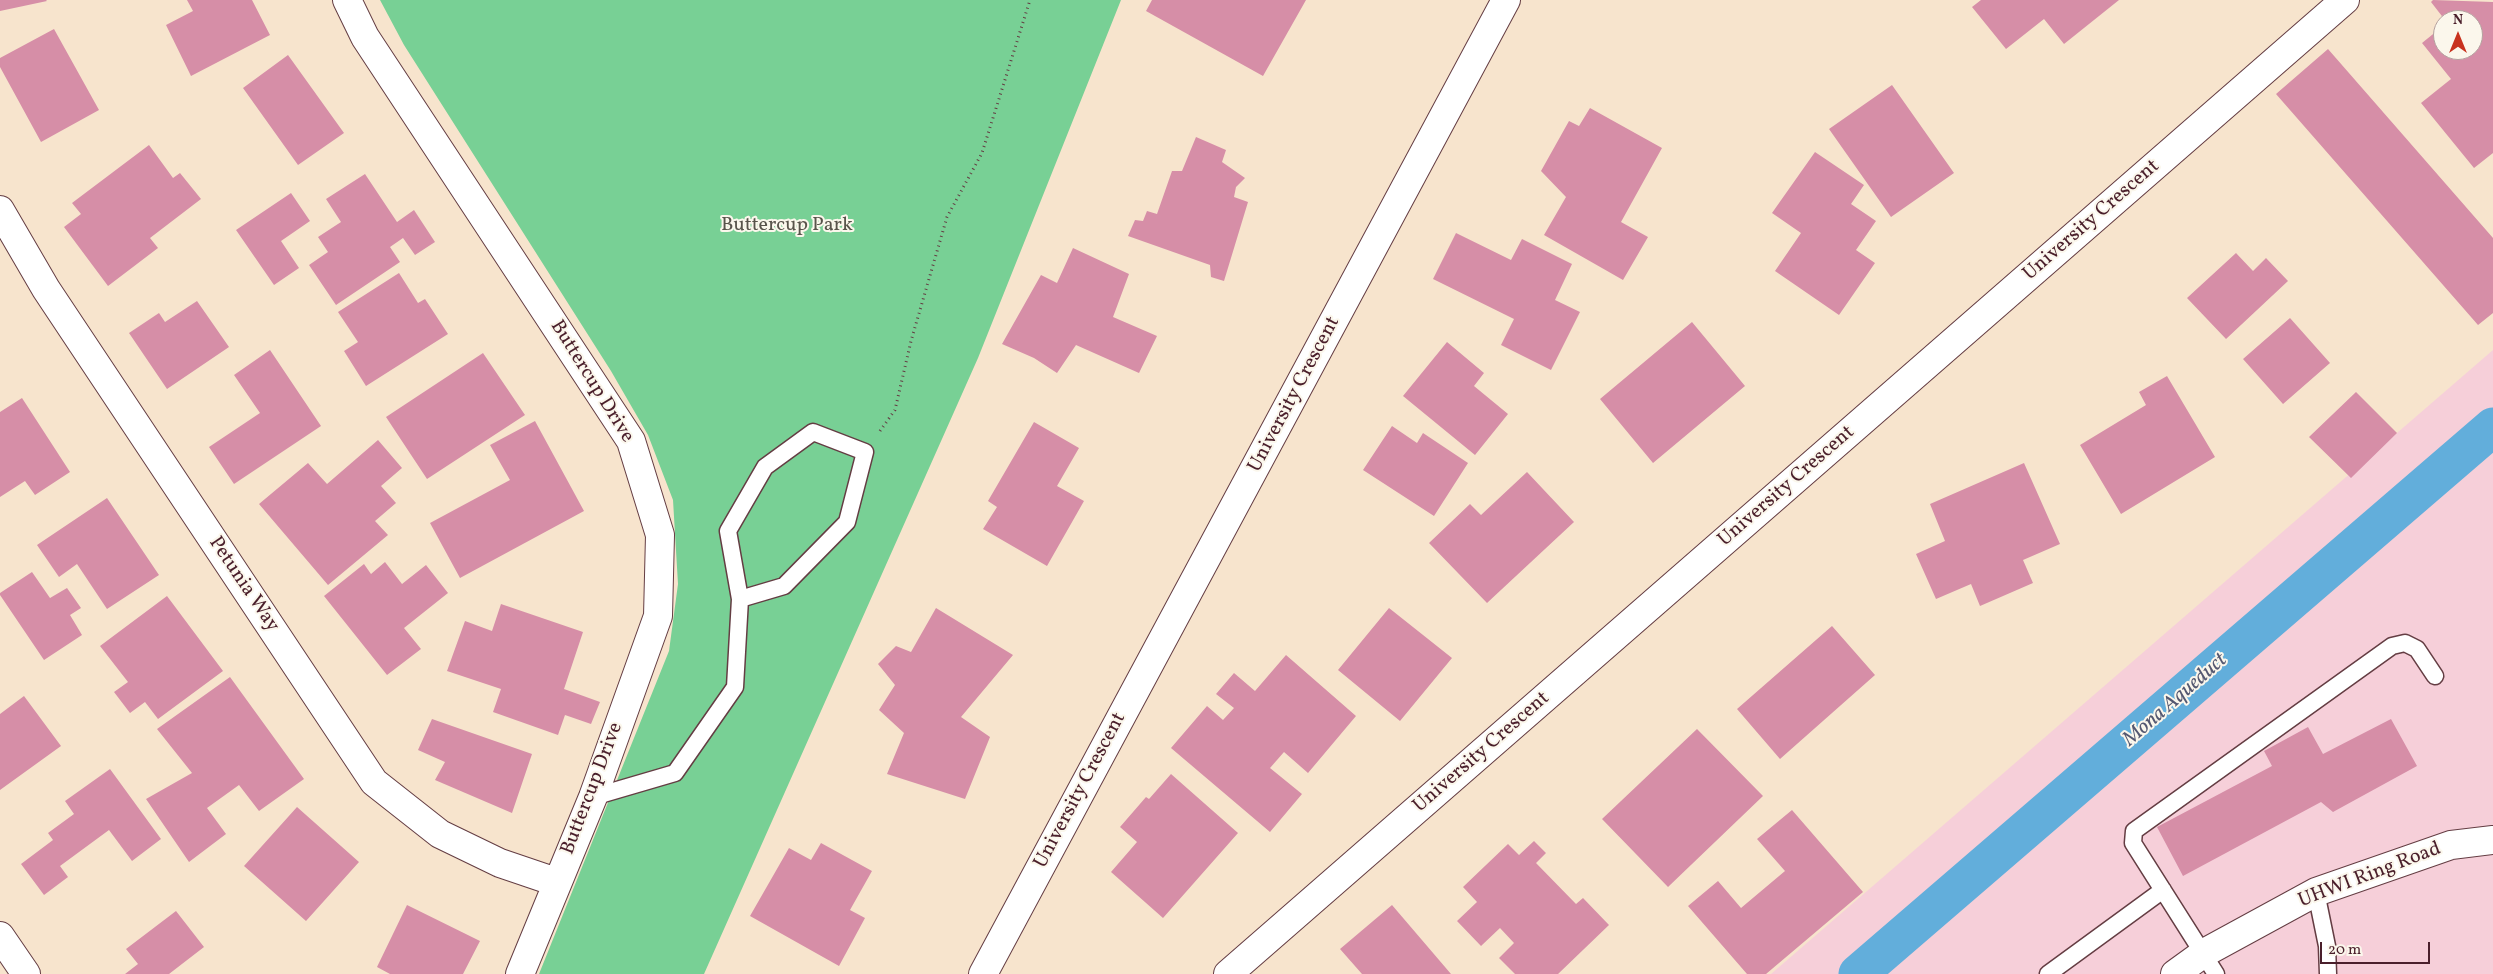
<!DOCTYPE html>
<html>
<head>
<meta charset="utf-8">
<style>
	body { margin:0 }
	#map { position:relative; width:2493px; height:974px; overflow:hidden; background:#f7e4cd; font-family:Vollkorn,serif }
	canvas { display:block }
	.north { position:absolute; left:2433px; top:10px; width:50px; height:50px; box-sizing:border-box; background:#fbf7ec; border:1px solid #b4a19f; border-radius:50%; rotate:0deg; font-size:14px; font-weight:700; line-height:20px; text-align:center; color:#4a1f2b }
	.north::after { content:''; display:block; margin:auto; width:18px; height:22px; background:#c8321e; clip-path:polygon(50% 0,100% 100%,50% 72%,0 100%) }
	.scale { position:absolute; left:2320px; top:942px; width:110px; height:22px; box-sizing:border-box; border:2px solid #4a1f2b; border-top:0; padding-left:6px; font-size:15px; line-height:18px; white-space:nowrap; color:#4a1f2b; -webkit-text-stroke:4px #fbf7ec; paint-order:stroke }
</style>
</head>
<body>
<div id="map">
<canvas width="2493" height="974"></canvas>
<div class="north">N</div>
<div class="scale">20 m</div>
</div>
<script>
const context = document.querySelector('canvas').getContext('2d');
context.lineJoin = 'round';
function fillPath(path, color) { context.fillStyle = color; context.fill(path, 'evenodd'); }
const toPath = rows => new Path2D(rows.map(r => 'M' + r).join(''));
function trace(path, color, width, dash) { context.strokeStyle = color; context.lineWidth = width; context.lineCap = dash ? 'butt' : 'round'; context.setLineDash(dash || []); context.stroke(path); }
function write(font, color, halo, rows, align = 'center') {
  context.font = font + ' Vollkorn,serif'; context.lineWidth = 4; context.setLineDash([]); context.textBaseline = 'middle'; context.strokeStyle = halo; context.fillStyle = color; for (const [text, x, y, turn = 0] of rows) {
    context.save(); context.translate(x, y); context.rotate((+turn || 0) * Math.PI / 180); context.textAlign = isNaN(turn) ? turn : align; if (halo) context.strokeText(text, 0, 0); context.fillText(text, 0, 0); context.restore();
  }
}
const built = toPath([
	[2493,350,2493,974,1771,974]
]);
const green = toPath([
	[380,0,1121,0,978,358,704,974,539,974,669,651,678,584,673,500,648,435,611,371,404,45]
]);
const canal = toPath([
	[1858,974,2493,427]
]);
const building = toPath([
	[0,0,46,0,47,1,0,11],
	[187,0,252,0,270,35,191,76,166,25,193,11],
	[1152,0,1306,0,1263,76,1146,11],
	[1981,0,2119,0,2064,44,2044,19,2006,49,1972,7],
	[2433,0,2493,2,2493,153,2474,168,2421,103,2451,79,2422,43,2443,26,2443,50,2473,50,2473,20,2445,20,2431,2],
	[54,29,99,110,41,142,0,67,0,58],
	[2328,49,2493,238,2493,313,2478,325,2276,94],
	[288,55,344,133,298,165,243,88],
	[1892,85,1954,173,1891,217,1829,129],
	[1590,108,1662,148,1621,222,1648,237,1623,280,1544,235,1566,197,1541,171,1569,121,1579,126],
	[1196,137,1226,150,1222,162,1245,178,1236,187,1234,197,1248,202,1224,281,1211,277,1210,265,1128,236,1135,220,1143,221,1147,211,1157,214,1172,171,1182,171],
	[149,145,173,178,180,173,201,199,150,238,158,248,108,286,64,227,81,214,72,203],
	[1815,152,1864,185,1851,204,1876,221,1856,250,1875,263,1839,315,1775,271,1801,233,1772,213],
	[365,174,397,222,414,210,435,242,415,255,403,238,390,247,400,262,336,305,309,265,328,252,318,237,341,222,326,199],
	[291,193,310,221,281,241,299,268,274,285,236,230],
	[1456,233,1511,260,1522,239,1572,264,1555,300,1580,312,1551,370,1501,345,1514,319,1433,279],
	[1073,248,1129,274,1113,317,1157,336,1139,373,1076,345,1057,373,1034,358,1002,344,1041,275,1057,283],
	[2236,253,2253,271,2266,258,2288,281,2226,339,2187,298],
	[399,273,418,303,425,299,448,334,366,386,344,351,358,342,338,312],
	[197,301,229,347,167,389,129,333,159,313,165,322],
	[2290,318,2330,363,2283,404,2243,359],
	[1692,322,1745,386,1653,463,1600,399],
	[1447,342,1484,373,1474,386,1508,414,1475,455,1403,396],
	[270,350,321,426,234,484,209,447,260,413,234,375],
	[483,353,525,415,427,479,386,417],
	[2167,376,2215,457,2121,514,2080,445,2146,405,2139,392],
	[2356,392,2397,433,2351,478,2309,437],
	[22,398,70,472,35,495,25,481,0,497,0,412],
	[535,421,584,511,460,578,430,523,510,480,490,445],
	[1034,422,1079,448,1057,486,1084,501,1047,566,983,529,997,507,988,501],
	[1392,426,1417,443,1423,433,1468,463,1434,516,1363,470],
	[378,440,402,468,381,486,396,503,375,521,388,535,328,585,259,504,308,463,327,484],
	[2024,463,2060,544,2023,560,2033,583,1980,606,1971,584,1936,599,1916,554,1945,541,1930,504],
	[1527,472,1574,522,1487,603,1429,543,1470,504,1481,515],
	[107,498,159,575,107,609,77,564,59,577,37,545],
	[385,562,402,584,426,565,448,593,404,628,421,649,387,675,324,596,364,564,371,574],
	[32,572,50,598,67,588,81,608,70,615,82,635,44,660,0,595,0,593],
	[167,596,223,671,158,719,145,702,130,713,114,692,128,682,100,646],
	[501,604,583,632,564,689,600,702,591,724,565,715,558,735,493,712,501,689,447,671,465,621,492,631],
	[936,608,1013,655,961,717,990,737,965,799,887,774,904,733,879,710,895,685,878,664,896,646,911,652],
	[1389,608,1452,658,1400,721,1338,670],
	[1832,626,1875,675,1780,759,1737,709],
	[1286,655,1356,716,1308,773,1284,752,1270,768,1302,794,1270,832,1171,748,1207,706,1223,720,1234,708,1216,694,1234,673,1255,691],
	[230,677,304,779,259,811,239,785,207,808,226,834,189,862,146,799,192,773,157,729],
	[24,696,61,746,0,790,0,714],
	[432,719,532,754,512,813,435,780,445,762,418,750],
	[2391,719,2417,766,2333,812,2321,802,2183,876,2157,827,2272,766,2264,751,2308,727,2323,754],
	[1697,729,1763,796,1668,887,1602,819],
	[110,769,161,839,132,861,109,830,60,866,68,877,44,895,21,864,53,840,48,833,74,814,65,801],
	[1171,774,1238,833,1163,918,1111,872,1137,842,1120,827,1146,797,1149,799],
	[297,807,359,862,306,921,244,866],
	[1792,810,1863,892,1766,974,1747,974,1688,906,1718,881,1741,908,1785,871,1757,839],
	[1534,841,1546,853,1536,863,1576,904,1583,898,1609,925,1558,974,1515,974,1499,958,1514,943,1500,928,1481,946,1457,921,1477,902,1463,887,1508,844,1519,855],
	[821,843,872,871,850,910,865,918,839,966,750,916,789,848,811,860],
	[407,905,480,941,463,974,390,974,377,967],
	[1392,905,1451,974,1362,974,1340,949],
	[176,911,204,947,169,974,125,974,138,964,126,949]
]);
const path = toPath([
	[880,431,895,410,911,341,947,217,982,153,1030,0]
]);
const service = toPath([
	[593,797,675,773,735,687,740,599,728,531,765,467,813,432,865,452,847,522,784,586,740,599],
	[2316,892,2327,946,2328,974],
	[2048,974,2163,890],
	[2216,974,2133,843,2134,831,2392,646,2405,643,2417,649,2435,676]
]);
const minor = toPath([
	[347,0,365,37,631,441,660,535,658,616,593,797,520,974],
	[0,210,46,289,374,782,440,834,500,863,556,882],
	[0,936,26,974],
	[983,974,1506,0],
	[1228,974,2345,0],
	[2175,974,2204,953,2316,892,2451,845,2493,840]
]);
const streetNames = [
	["University Crescent",2092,221,-41],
	["Buttercup Drive",591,382,58],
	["University Crescent",1295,395,-62],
	["University Crescent",1787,487,-41],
	["Petunia Way",243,585,56],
	["University Crescent",1482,753,-41],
	["Buttercup Drive",593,789,-69],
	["University Crescent",1081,791,-62],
	["UHWI Ring Road",2370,876,-21]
];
const parkNames = [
	["Buttercup Park",787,226]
];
const waterNames = [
	["Mona Aqueduct",2176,701,-41]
];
fillPath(built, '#f6cfd9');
fillPath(green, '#78d095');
trace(canal, '#62aedb', 39);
fillPath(building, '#d68ea7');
trace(service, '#643d43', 19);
trace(minor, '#643d43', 30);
trace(path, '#643d43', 3, [1, 4]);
trace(service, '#fff', 16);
trace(minor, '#fff', 28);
write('20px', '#4a1f2b', '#fbf7ec', streetNames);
write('20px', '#58544b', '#fbf7ec', parkNames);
write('italic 21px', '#545871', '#fbf7ec', waterNames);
</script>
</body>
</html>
